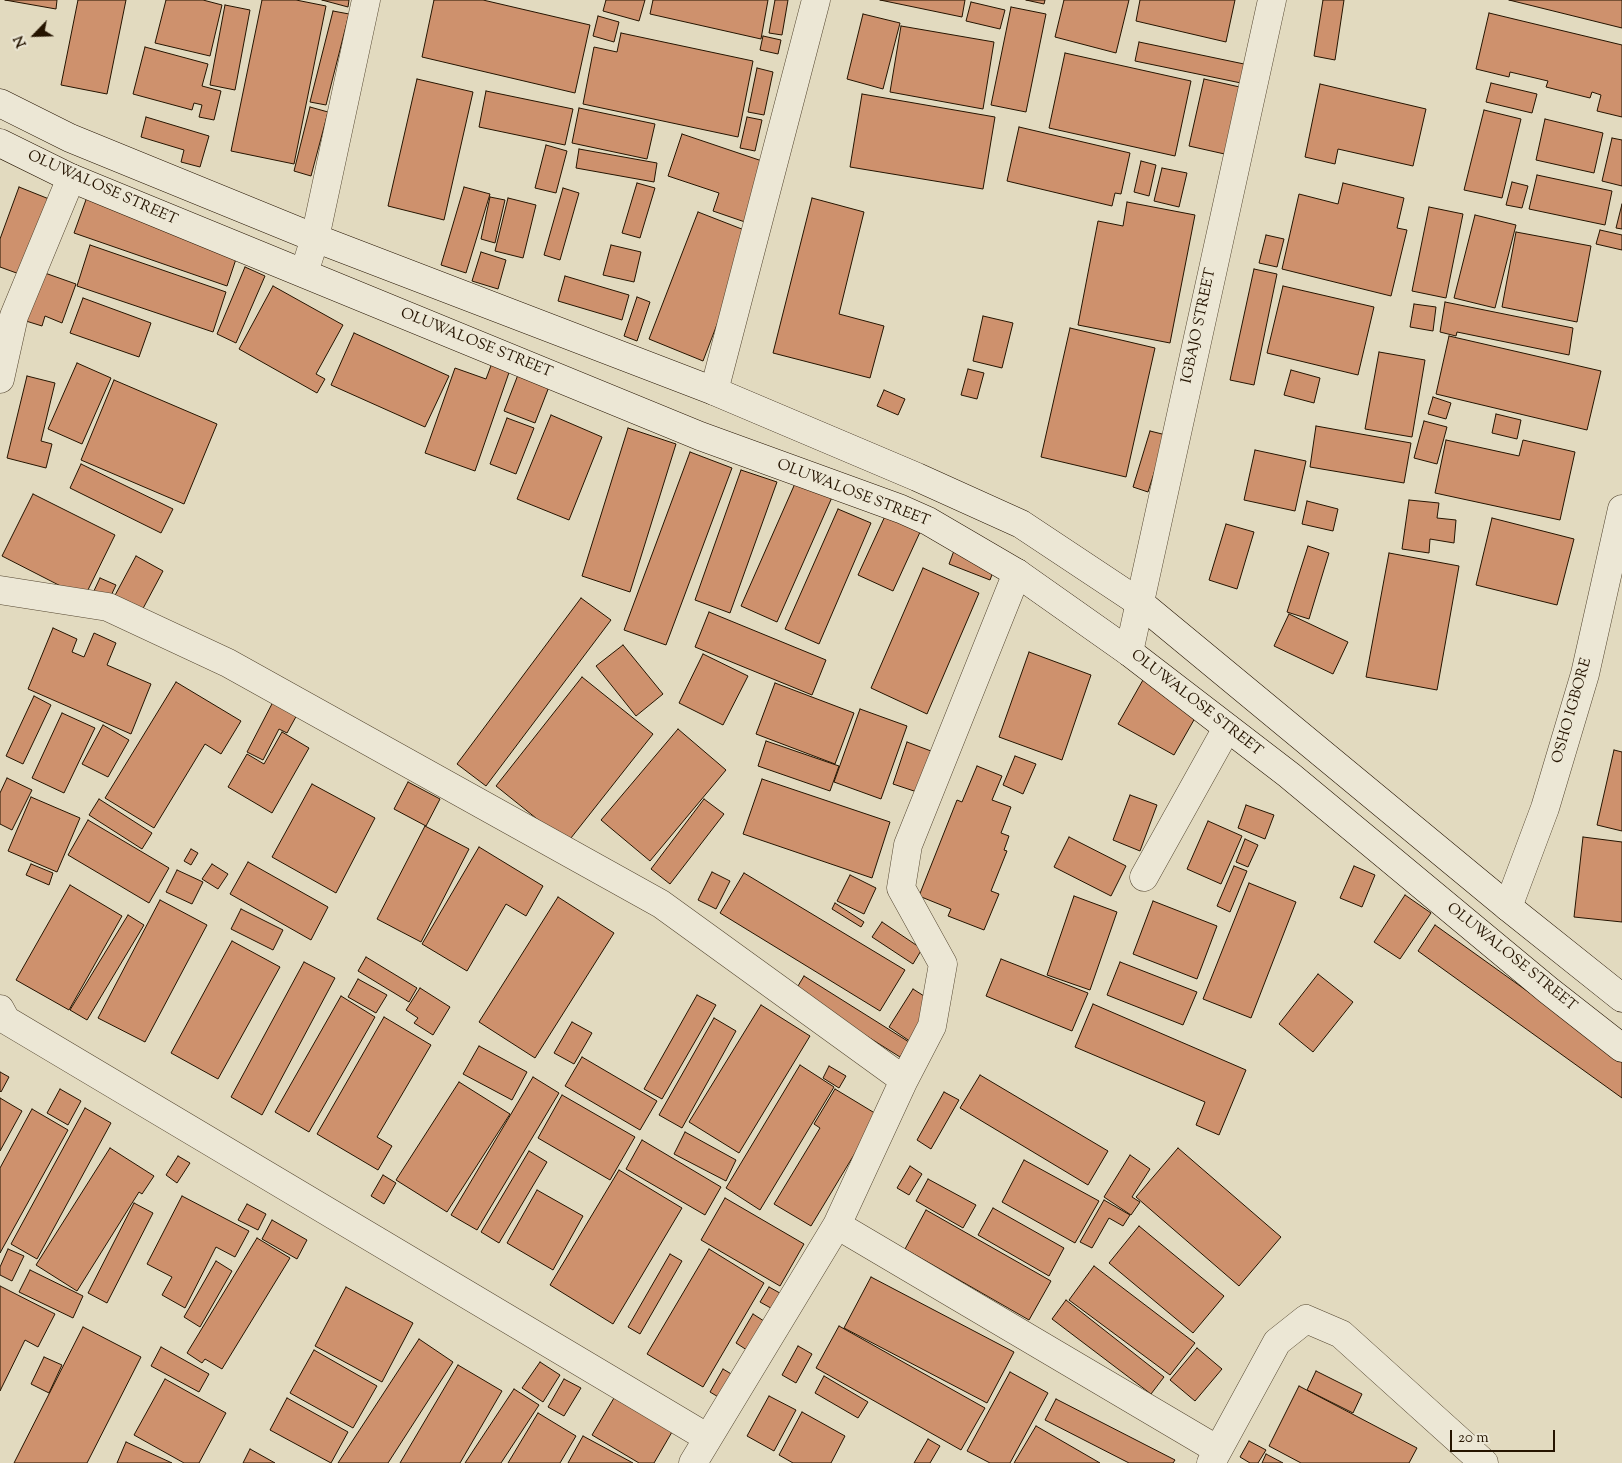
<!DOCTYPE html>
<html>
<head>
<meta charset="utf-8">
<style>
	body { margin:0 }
	#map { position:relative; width:1622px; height:1463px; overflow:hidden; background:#e2dabf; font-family:"Sorts Mill Goudy",serif }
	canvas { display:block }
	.north { position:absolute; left:10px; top:10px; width:50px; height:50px; -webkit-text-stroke:4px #ece7d5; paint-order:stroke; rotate:246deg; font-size:14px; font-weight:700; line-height:20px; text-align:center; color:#251400 }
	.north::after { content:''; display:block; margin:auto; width:18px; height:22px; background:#251400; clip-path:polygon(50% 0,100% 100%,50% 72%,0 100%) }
	.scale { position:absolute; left:1450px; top:1430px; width:105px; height:22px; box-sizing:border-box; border:2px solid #251400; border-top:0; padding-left:6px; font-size:15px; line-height:18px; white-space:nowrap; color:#251400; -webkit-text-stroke:4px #ece7d5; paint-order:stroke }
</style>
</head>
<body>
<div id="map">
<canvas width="1622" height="1463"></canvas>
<div class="north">N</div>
<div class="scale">20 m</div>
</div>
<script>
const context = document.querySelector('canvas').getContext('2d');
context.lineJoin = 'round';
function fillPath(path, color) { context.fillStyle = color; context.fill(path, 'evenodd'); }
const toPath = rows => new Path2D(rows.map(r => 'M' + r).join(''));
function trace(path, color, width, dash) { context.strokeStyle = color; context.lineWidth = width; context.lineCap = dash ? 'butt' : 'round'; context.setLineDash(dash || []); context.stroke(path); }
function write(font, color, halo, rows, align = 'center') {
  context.font = font + ' "Sorts Mill Goudy",serif'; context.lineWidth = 5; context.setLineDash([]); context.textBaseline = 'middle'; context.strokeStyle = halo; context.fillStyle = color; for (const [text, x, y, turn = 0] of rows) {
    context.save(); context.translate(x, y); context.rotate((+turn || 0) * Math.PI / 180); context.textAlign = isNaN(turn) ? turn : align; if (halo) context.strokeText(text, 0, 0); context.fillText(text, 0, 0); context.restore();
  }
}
const building = toPath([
	[5,0,57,0,56,9,5,0],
	[78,0,126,0,107,94,61,85,78,0],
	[166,0,203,0,222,5,210,56,155,43,166,0],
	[262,0,296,0,326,6,294,164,231,151,262,0],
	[322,0,349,0,348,7,322,0],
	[434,0,483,0,590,25,575,93,422,57,434,0],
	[606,0,645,0,639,21,603,11,606,0],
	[653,0,768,0,761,39,650,14,653,0],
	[775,0,788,0,782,35,769,33,775,0],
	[880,0,965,0,962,17,880,0],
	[1026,0,1045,0,1044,4,1026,0],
	[1064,0,1129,0,1116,53,1055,37,1064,0],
	[1140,0,1235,0,1226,42,1136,21,1140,0],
	[1323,0,1344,0,1335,60,1314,56,1323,0],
	[1509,0,1622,0,1622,28,1509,0],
	[971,2,1005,10,1000,29,966,21,971,2],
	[225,5,250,10,235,90,210,85,225,5],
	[1011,7,1046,14,1026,112,991,105,1011,7],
	[333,11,349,14,326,105,310,102,333,11],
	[1489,13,1622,45,1622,117,1597,111,1601,95,1592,92,1590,98,1546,87,1548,81,1510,72,1509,77,1476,69,1489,13],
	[863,14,900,23,883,89,847,79,863,14],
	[598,16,619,22,614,42,593,36,598,16],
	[901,26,994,42,983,109,890,92,901,26],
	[621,33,753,61,738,137,583,104,594,47,617,52,621,33],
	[763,36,781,40,778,54,760,50,763,36],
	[1139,42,1244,64,1241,83,1135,61,1139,42],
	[145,47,208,64,202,86,221,91,214,120,199,117,202,105,194,103,192,110,133,94,145,47],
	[1065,53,1191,81,1175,156,1049,128,1065,53],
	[757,68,773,72,764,115,748,112,757,68],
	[417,79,473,92,444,220,388,206,417,79],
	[1204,79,1244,88,1229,155,1189,146,1204,79],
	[1491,83,1537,94,1532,113,1486,102,1491,83],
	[1320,84,1426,109,1413,166,1338,149,1335,164,1305,157,1320,84],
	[486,91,573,109,565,145,479,127,486,91],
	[862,94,995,117,983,189,850,167,862,94],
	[310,107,328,112,311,176,294,171,310,107],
	[579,108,655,124,647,159,572,143,579,108],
	[1484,110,1521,119,1502,198,1464,190,1484,110],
	[146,117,209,136,200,167,181,162,184,150,141,137,146,117],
	[747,117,762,120,755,151,740,148,747,117],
	[1545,119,1603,133,1594,173,1536,160,1545,119],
	[1019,127,1130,153,1121,194,1115,193,1112,206,1007,181,1019,127],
	[682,134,765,162,745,222,713,211,719,193,668,176,682,134],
	[1612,138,1622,140,1622,186,1602,181,1612,138],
	[546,145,567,151,556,193,535,188,546,145],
	[579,149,657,163,654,182,576,168,579,149],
	[1141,161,1156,165,1149,196,1134,192,1141,161],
	[1162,168,1187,173,1179,207,1154,201,1162,168],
	[1537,175,1612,191,1605,225,1529,209,1537,175],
	[1512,182,1528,186,1522,208,1506,205,1512,182],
	[637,183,655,188,640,238,622,233,637,183],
	[1343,183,1404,198,1397,228,1407,230,1391,296,1282,269,1299,194,1338,204,1343,183],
	[19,187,49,199,22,275,0,267,0,239,19,187],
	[464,187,490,194,466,273,441,265,464,187],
	[563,188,579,193,560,260,544,255,563,188],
	[87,197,239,250,227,286,74,233,87,197],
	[490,197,505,200,495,243,481,239,490,197],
	[508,198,536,205,523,258,495,251,508,198],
	[812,198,864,212,839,314,884,326,870,378,773,353,812,198],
	[1127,202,1195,215,1170,343,1078,325,1098,221,1123,226,1127,202],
	[1622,204,1622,229,1616,228,1622,204],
	[1429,207,1463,214,1446,298,1412,291,1429,207],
	[698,212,752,233,703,361,649,339,698,212],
	[1475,215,1516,225,1495,308,1454,298,1475,215],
	[1600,230,1622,235,1622,250,1596,244,1600,230],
	[1516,232,1591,246,1577,322,1502,307,1516,232],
	[1266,235,1284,239,1277,267,1259,263,1266,235],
	[90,245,226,292,213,332,77,286,90,245],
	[611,245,641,252,634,282,603,275,611,245],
	[481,252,506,260,498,289,472,281,481,252],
	[245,267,265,276,236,343,217,334,245,267],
	[1254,269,1277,274,1254,385,1230,380,1254,269],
	[42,272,76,284,62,323,45,316,42,326,26,321,42,272],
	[565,276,629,295,622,320,558,301,565,276],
	[273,286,343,325,316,374,325,379,317,393,239,349,273,286],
	[1283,286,1374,307,1358,375,1267,353,1283,286],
	[637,297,650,302,637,341,624,336,637,297],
	[83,298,151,323,139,357,70,333,83,298],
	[1445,302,1573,328,1569,355,1457,332,1456,336,1440,332,1445,302],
	[1414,304,1436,307,1433,331,1410,327,1414,304],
	[983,316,1013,323,1002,368,973,361,983,316],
	[1070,328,1155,348,1126,477,1041,457,1070,328],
	[354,333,449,376,425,427,331,385,354,333],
	[1449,336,1601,371,1587,430,1436,394,1449,336],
	[1379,352,1425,360,1412,437,1365,429,1379,352],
	[495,355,513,361,475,471,425,453,455,368,486,379,495,355],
	[77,363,111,378,82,444,48,429,77,363],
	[521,367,552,379,535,423,504,411,521,367],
	[968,369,984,373,977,399,961,395,968,369],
	[1291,370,1320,378,1314,403,1284,395,1291,370],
	[27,376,55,383,41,441,52,444,46,468,7,458,27,376],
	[114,380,217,424,184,504,81,460,114,380],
	[884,390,905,399,898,415,877,406,884,390],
	[1433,397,1451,403,1446,419,1428,414,1433,397],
	[1496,414,1521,420,1517,439,1492,433,1496,414],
	[551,415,602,437,569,520,517,499,551,415],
	[507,418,534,428,516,474,490,464,507,418],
	[1424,421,1447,427,1437,464,1414,458,1424,421],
	[1316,426,1411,443,1404,483,1310,467,1316,426],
	[628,428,676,444,630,592,582,576,628,428],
	[1150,431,1166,435,1148,492,1133,487,1150,431],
	[1446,440,1519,456,1523,440,1575,452,1560,520,1435,493,1446,440],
	[1255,450,1306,461,1295,511,1244,500,1255,450],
	[690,452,732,468,666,645,624,630,690,452],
	[81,464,173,509,161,533,70,488,81,464],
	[741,470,777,482,730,613,695,600,741,470],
	[797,479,833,495,777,622,741,606,797,479],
	[33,494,115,535,84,598,2,556,33,494],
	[1409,500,1439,503,1437,518,1456,520,1454,543,1430,539,1429,553,1402,549,1409,500],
	[1307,501,1338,509,1333,531,1302,524,1307,501],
	[838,509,871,523,819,644,785,629,838,509],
	[886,514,921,530,893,591,858,575,886,514],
	[1492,518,1574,539,1557,605,1476,585,1492,518],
	[1226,524,1254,532,1237,589,1209,580,1226,524],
	[1308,546,1329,553,1309,619,1287,612,1308,546],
	[955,548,996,564,990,580,949,564,955,548],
	[1389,553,1459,566,1437,690,1366,677,1389,553],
	[136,556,163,571,139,616,112,601,136,556],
	[923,568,979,593,927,714,871,688,923,568],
	[100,578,116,585,108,602,92,595,100,578],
	[581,598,611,620,486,786,457,764,581,598],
	[709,612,826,660,812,695,695,647,709,612],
	[1289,614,1348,642,1333,674,1274,646,1289,614],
	[53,628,77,639,72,652,84,657,94,633,116,643,107,665,151,684,131,734,28,689,53,628],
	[623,645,663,694,636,716,596,666,623,645],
	[1029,652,1091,675,1062,760,999,737,1029,652],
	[703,654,748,676,723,725,679,703,703,654],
	[582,677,653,734,567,843,496,786,582,677],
	[1143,680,1199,711,1174,755,1118,724,1143,680],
	[176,682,241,721,221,754,205,744,154,828,105,798,176,682],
	[775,683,854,713,835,764,756,734,775,683],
	[34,696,51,705,23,764,6,756,34,696],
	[274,700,298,713,287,733,279,729,263,760,247,752,274,700],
	[860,709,907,726,881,799,834,782,860,709],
	[62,713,95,728,64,793,32,778,62,713],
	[103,725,129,740,108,777,82,764,103,725],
	[678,729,726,770,650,861,601,820,678,729],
	[282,732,309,748,272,813,228,787,247,754,264,764,282,732],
	[766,741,839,766,830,791,758,766,766,741],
	[907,742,931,751,917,792,893,784,907,742],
	[1614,750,1622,752,1622,831,1597,825,1614,750],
	[1015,756,1036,764,1023,794,1003,785,1015,756],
	[977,766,1002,776,992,800,1011,807,1001,833,1009,836,1004,850,1007,851,991,891,999,894,984,930,948,916,951,909,919,896,957,800,962,802,977,766],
	[7,778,32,790,12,830,0,824,0,793,7,778],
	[762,779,890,822,872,878,743,834,762,779],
	[408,782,440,799,426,826,394,809,408,782],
	[312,784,375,818,336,893,272,857,312,784],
	[1130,795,1157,805,1140,851,1113,840,1130,795],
	[31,797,80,818,57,872,8,851,31,797],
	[99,799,152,833,142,849,89,815,99,799],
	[704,799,724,814,670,884,651,869,704,799],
	[1246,805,1274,815,1265,839,1238,828,1246,805],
	[88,820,169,868,149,903,68,855,88,820],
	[1208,821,1242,836,1221,884,1187,869,1208,821],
	[425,826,469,849,421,942,377,919,425,826],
	[1069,837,1126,866,1111,896,1054,867,1069,837],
	[1583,837,1622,842,1622,922,1574,917,1583,837],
	[1245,839,1258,845,1248,867,1236,862,1245,839],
	[479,847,543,886,526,916,506,904,467,971,422,944,479,847],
	[191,849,198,853,191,865,184,861,191,849],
	[248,862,328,907,311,940,230,894,248,862],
	[31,864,53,873,49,885,26,875,31,864],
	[212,864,228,874,218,889,202,879,212,864],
	[1234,866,1247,871,1230,912,1217,906,1234,866],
	[1354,866,1375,875,1362,907,1340,898,1354,866],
	[177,870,203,882,192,904,166,892,177,870],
	[712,872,730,881,716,909,698,900,712,872],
	[744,873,905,970,880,1011,720,913,744,873],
	[850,875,876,888,864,914,837,901,850,875],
	[1249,883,1296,902,1251,1018,1203,999,1249,883],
	[70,885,122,916,69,1010,16,980,70,885],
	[1405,895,1431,913,1400,959,1374,942,1405,895],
	[1074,896,1117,912,1090,990,1047,975,1074,896],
	[558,897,614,933,535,1058,479,1022,558,897],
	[160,900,207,925,145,1042,98,1018,160,900],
	[1153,901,1217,926,1197,979,1133,954,1153,901],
	[835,903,864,922,861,927,832,909,835,903],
	[241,909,283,930,273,950,231,929,241,909],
	[128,915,144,925,87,1020,70,1010,128,915],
	[882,922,922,949,913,964,872,937,882,922],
	[1435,925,1622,1059,1622,1098,1418,951,1435,925],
	[232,941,280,967,218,1079,171,1053,232,941],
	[366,957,417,988,409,1002,358,971,366,957],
	[1001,959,1088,993,1072,1031,986,996,1001,959],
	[304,962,335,978,262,1115,231,1097,304,962],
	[1120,962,1197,992,1183,1025,1107,995,1120,962],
	[1318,974,1353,1002,1313,1052,1279,1024,1318,974],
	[804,976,909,1042,900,1057,795,991,804,976],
	[358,979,387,995,376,1013,348,997,358,979],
	[420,988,450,1007,433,1035,414,1023,418,1018,406,1010,420,988],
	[913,989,935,1003,911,1042,889,1027,913,989],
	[697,995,716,1005,662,1099,644,1089,697,995],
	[341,996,375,1017,309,1132,275,1112,341,996],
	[1093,1004,1246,1070,1219,1135,1196,1125,1205,1102,1075,1047,1093,1004],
	[761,1005,810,1036,739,1153,689,1122,761,1005],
	[384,1017,431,1045,377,1137,392,1146,378,1170,317,1134,384,1017],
	[714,1018,736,1031,682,1128,659,1115,714,1018],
	[572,1022,592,1033,574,1064,554,1053,572,1022],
	[479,1046,527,1072,512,1100,463,1074,479,1046],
	[582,1057,657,1101,640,1130,565,1086,582,1057],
	[800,1065,834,1087,760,1210,726,1188,800,1065],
	[829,1066,846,1076,839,1088,823,1078,829,1066],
	[0,1072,9,1077,1,1092,0,1091,0,1072],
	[980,1075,1108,1151,1088,1185,960,1108,980,1075],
	[533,1077,559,1093,477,1230,451,1215,533,1077],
	[459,1082,510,1114,447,1212,396,1180,459,1082],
	[60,1089,81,1101,68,1125,47,1113,60,1089],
	[835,1089,878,1115,811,1226,774,1204,820,1128,814,1124,835,1089],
	[944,1092,959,1100,931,1149,917,1140,944,1092],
	[562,1095,635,1137,610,1180,538,1138,562,1095],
	[0,1098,22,1111,0,1151,0,1098],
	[85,1108,111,1123,37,1259,11,1244,85,1108],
	[32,1109,68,1130,0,1253,0,1168,32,1109],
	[685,1132,736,1160,726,1181,674,1154,685,1132],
	[642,1140,721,1187,705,1215,626,1169,642,1140],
	[110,1148,154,1176,142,1194,139,1192,77,1291,36,1265,110,1148],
	[1178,1148,1281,1237,1239,1286,1136,1197,1178,1148],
	[529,1151,547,1162,499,1243,481,1232,529,1151],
	[1130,1155,1150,1169,1132,1197,1140,1202,1131,1215,1104,1197,1130,1155],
	[178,1156,190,1163,177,1183,166,1175,178,1156],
	[1024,1160,1099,1201,1075,1243,1002,1202,1024,1160],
	[910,1166,922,1174,909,1195,897,1188,910,1166],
	[619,1170,682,1208,613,1324,550,1285,619,1170],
	[383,1175,396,1183,384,1204,371,1196,383,1175],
	[928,1179,976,1205,963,1228,916,1201,928,1179],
	[537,1190,583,1216,553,1270,507,1243,537,1190],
	[182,1196,249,1231,235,1257,216,1247,185,1308,162,1295,172,1277,147,1264,182,1196],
	[725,1198,804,1244,780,1286,701,1240,725,1198],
	[1104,1200,1130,1215,1123,1226,1109,1218,1092,1248,1080,1242,1104,1200],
	[134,1203,153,1213,107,1303,88,1293,134,1203],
	[247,1204,266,1214,258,1230,238,1220,247,1204],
	[993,1208,1064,1248,1049,1276,978,1235,993,1208],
	[926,1210,1051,1281,1029,1320,905,1249,926,1210],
	[272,1220,307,1240,297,1259,262,1239,272,1220],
	[1139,1226,1224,1296,1193,1333,1109,1263,1139,1226],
	[257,1238,290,1258,222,1369,205,1359,202,1363,187,1353,257,1238],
	[8,1249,24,1256,12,1281,0,1275,0,1267,8,1249],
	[709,1249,764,1283,703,1387,647,1354,709,1249],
	[670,1254,682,1261,640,1334,628,1327,670,1254],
	[216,1261,232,1271,200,1327,184,1317,216,1261],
	[1094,1266,1195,1343,1170,1375,1069,1300,1094,1266],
	[30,1270,83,1296,73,1318,19,1292,30,1270],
	[871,1277,1014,1352,987,1403,844,1328,871,1277],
	[0,1286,55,1314,38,1347,25,1340,0,1391,0,1286],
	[346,1287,413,1323,382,1382,315,1346,346,1287],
	[769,1287,787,1297,778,1312,760,1302,769,1287],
	[1066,1300,1164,1377,1151,1394,1052,1319,1066,1300],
	[753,1314,767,1323,750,1352,736,1343,753,1314],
	[839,1326,985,1408,961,1450,816,1368,839,1326],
	[83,1327,141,1357,87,1463,14,1463,83,1327],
	[419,1339,453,1362,388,1463,338,1463,419,1339],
	[798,1346,812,1354,796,1383,782,1375,798,1346],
	[161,1347,209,1374,199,1392,151,1366,161,1347],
	[1197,1348,1222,1369,1195,1401,1170,1380,1197,1348],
	[314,1350,377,1386,353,1428,290,1393,314,1350],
	[44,1357,62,1365,49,1393,31,1384,44,1357],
	[540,1362,560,1375,543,1402,522,1388,540,1362],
	[458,1365,502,1391,460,1463,400,1463,458,1365],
	[723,1369,733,1375,720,1398,710,1392,723,1369],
	[1316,1371,1362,1394,1353,1413,1307,1390,1316,1371],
	[1010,1372,1048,1393,1010,1463,990,1463,967,1451,1010,1372],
	[824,1376,868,1402,858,1418,815,1393,824,1376],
	[165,1379,226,1413,199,1463,184,1463,134,1435,165,1379],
	[564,1379,581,1388,564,1416,548,1407,564,1379],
	[1299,1386,1417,1448,1409,1463,1301,1463,1269,1446,1299,1386],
	[514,1389,539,1405,501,1463,465,1463,514,1389],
	[769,1396,796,1410,774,1451,747,1436,769,1396],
	[287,1398,348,1432,331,1463,270,1430,287,1398],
	[614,1398,672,1432,654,1463,639,1463,592,1435,614,1398],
	[1056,1399,1175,1460,1173,1463,1129,1463,1045,1420,1056,1399],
	[802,1412,845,1436,831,1463,793,1463,779,1455,802,1412],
	[538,1413,576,1436,560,1463,508,1463,538,1413],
	[1036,1426,1100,1463,1014,1463,1036,1426],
	[583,1436,633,1463,568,1463,583,1436],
	[928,1439,940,1446,930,1463,914,1463,928,1439],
	[1249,1441,1266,1450,1258,1463,1250,1463,1240,1457,1249,1441],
	[126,1442,172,1463,117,1463,126,1442],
	[250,1449,275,1463,243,1463,250,1449],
	[1266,1454,1283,1463,1262,1463,1266,1454]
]);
const street = toPath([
	[304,273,315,238,366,0],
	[0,379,14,316,71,178],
	[714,391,816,0],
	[0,590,108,607,228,663,661,904,904,1080],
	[1129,652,1272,0],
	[1144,877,1227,728],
	[1508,907,1545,808,1585,674,1622,509],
	[0,1009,6,1020,708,1438],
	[837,1225,1218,1450],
	[693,1463,837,1225,904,1080,932,1026,943,964,901,888,908,845,1017,573],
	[1211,1463,1277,1342,1306,1319,1341,1334,1484,1463]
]);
const secondary = toPath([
	[0,103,70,138,315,238,714,391,917,477,1021,524,1140,603,1508,907,1622,998],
	[0,143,71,178,700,436,901,509,928,521,1017,573,1129,652,1289,775,1548,990,1622,1048]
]);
const streetNames = [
	["OLUWALOSE STREET",102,189,24],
	["IGBAJO STREET",1200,326,-78],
	["OLUWALOSE STREET",476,344,22],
	["OLUWALOSE STREET",853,494,21],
	["OLUWALOSE STREET",1196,704,38],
	["OSHO IGBORE",1573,711,-74],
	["OLUWALOSE STREET",1511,958,39]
];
fillPath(building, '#ce916d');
trace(building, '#251400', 1);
trace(street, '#544630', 29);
trace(secondary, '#251400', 29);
trace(street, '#ece7d5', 28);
trace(secondary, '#ece7d5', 28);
write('15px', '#251400', '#ece7d5', streetNames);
</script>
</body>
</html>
